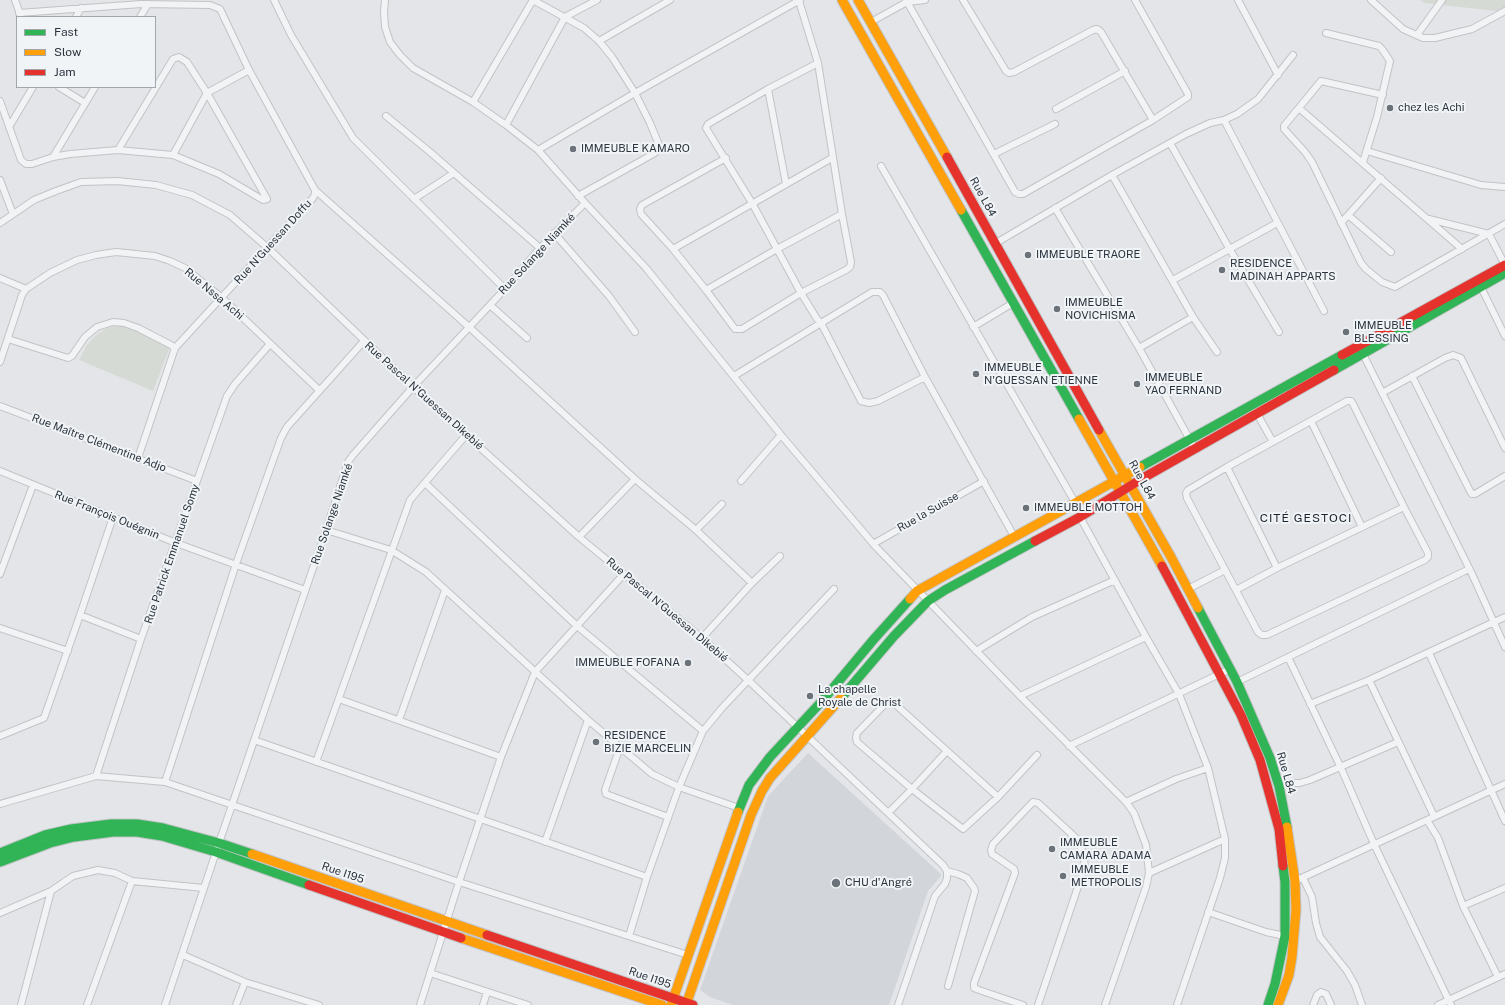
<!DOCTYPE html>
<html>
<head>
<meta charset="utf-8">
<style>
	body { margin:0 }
	#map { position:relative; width:1505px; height:1005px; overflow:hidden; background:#e3e5e8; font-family:"Public Sans",sans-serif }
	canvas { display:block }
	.legend { position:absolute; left:16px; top:16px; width:140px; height:72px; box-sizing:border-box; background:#f1f4f6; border:1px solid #a2a7ad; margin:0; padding:5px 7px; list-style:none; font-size:12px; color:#2c343f }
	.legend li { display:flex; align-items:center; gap:8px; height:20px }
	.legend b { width:20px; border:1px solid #a2a7ad }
</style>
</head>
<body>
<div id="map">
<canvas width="1505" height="1005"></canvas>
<ul class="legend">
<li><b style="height:5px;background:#30b455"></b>Fast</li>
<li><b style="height:5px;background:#ff9f0a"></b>Slow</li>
<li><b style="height:5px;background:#e5322d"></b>Jam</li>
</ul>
</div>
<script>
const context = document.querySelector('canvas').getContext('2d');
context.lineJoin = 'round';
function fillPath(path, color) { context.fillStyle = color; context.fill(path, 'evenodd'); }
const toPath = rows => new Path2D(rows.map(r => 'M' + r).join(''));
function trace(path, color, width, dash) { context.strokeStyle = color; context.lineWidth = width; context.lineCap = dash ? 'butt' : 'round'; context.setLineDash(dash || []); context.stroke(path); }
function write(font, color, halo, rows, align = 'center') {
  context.font = font + ' "Public Sans",sans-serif'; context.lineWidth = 4; context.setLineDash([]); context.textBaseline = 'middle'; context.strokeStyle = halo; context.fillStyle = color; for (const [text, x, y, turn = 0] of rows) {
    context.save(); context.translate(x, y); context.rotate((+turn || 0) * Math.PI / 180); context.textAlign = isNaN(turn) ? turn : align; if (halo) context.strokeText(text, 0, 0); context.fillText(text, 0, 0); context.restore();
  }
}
const built = toPath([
	[808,753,942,875,928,891,889,1005,733,1005,710,997,700,990,768,796]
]);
const green = toPath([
	[1420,0,1505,0,1505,12,1424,3],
	[124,324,170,347,153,391,79,360,86,346,96,335,107,328]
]);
const street = toPath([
	[15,0,21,17],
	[274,0,291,35,353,138,505,289],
	[385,0,384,12,385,27,390,42,400,55,413,68,473,102,506,125,538,150,585,203,646,268,781,435,876,547,1020,696,1126,802,1134,813,1146,845,1149,873,1146,887,1105,1005],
	[533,0,584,28,599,41,612,57,635,93,650,123,659,145,655,153,578,196],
	[906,0,1015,192,1019,194,1023,194,1153,120,1188,97,1188,94,1135,0],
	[963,0,1006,71,1009,73,1014,72,1093,30,1097,29,1101,32,1153,120],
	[1238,0,1278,75],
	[1371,0,1403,29,1423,38,1435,38,1472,29,1505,11],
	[799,1,818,63,842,214,851,262,850,267,846,270,801,293,742,329,735,329,706,290,777,249,842,214],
	[19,13,141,4,210,5,220,9,249,70,315,190,469,327,635,479,696,530,752,583],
	[76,17,81,8],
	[140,17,148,4],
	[871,22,907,2,925,0],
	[1326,33,1379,46,1382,49,1390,61,1377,117,1363,162],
	[1417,35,1442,0],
	[599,41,670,0],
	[818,63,768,89,708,124,706,128,752,203,801,293,817,319,821,323,861,401,869,403,878,401,925,377],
	[59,87,85,103],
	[768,89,786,184],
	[1383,95,1321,81,1284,126,1284,129,1305,152,1312,162,1361,263,1366,269,1382,282,1395,287,1505,224],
	[0,101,21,160,26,164,32,164,53,157,70,154,118,150,173,155,219,174,263,200,267,199,207,93,187,62,179,57,173,59,118,150],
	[473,102,533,0],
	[1056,109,1125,71],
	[1300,109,1462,249],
	[386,116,430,152,540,248],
	[1224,120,1324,311],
	[506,125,565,17,597,0],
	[9,127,33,87],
	[1170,143,1229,248,1279,332],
	[538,150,635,93,800,0],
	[1367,151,1481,185,1505,187],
	[994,154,1055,124],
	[173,155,207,93,249,70],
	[53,157,95,87],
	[881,166,1076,504],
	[1112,175,1193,317,1217,352],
	[0,180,13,214],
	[414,199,454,173],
	[1055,208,1139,348,1195,449],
	[1348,215,1391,252],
	[1429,219,1489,234,1505,265],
	[0,223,34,200,56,191,81,182,117,181,156,185,192,195,230,215,268,248,413,387,579,537,702,638,749,681,943,865,947,871,947,878,945,884,935,896,898,1005],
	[1341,223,1381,178],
	[554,233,609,296,635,332],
	[996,243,1112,175,1186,134,1210,123,1224,120,1237,114,1258,99,1293,55],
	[673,249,832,158],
	[0,278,26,289],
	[1173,280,1277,223],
	[1481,287,1505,336],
	[706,290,673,249,641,214,640,209,642,205,726,158],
	[490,305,527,338],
	[973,327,1013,303],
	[8,339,68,358,72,356,85,337,97,327,113,322,124,323,138,328,171,345,175,348],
	[1139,348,1193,317],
	[1362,352,1472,574,1505,647],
	[0,362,22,295,26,289,50,273,77,260,96,255,116,252,155,256,170,261,185,268,221,297,319,390],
	[734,376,872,292,880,292,883,295,925,377,1015,538],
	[1412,376,1470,491,1472,494,1475,494,1505,476],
	[1382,393,1445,358,1453,355,1461,358,1505,448],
	[1347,401,1351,401,1353,404,1404,507,1428,553,1428,557,1425,560,1267,635,1262,635,1258,632,1187,498,1186,493,1188,490,1227,467,1347,401],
	[0,406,197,481],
	[1256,412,1273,442],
	[1311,421,1362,527],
	[138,458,175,348,313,198,315,194,315,190],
	[1227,467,1277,568],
	[0,471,176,543,305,590],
	[741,481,781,435],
	[425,483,577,626,703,731],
	[1080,517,1146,637,1179,694,1208,768,1225,839,1225,858,1220,878,1177,1005],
	[326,530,391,550,426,572,588,720,652,774,679,787,739,808],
	[696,530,722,504],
	[579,537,635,479],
	[873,544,984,481],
	[0,574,33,485],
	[1188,589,1225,570],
	[1236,590,1277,568,1404,507],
	[80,615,141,639],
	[0,628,68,651],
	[702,638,752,583,780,556],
	[976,651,1032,617,1115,580],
	[1429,653,1505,821],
	[1288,657,1341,768,1374,844,1451,1005],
	[1369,680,1434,816],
	[1237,682,1469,569],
	[1020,696,1146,637],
	[339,699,501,757],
	[1310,704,1369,680,1505,617],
	[399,720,445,590],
	[0,736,44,718,80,615,113,517],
	[254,740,647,877,679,787,703,731,722,708,834,589],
	[1069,746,1230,669],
	[620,747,605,790,606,794,668,817],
	[947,751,912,789,963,829,998,797,1037,755],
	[316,762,410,500,467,434],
	[96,776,141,639,227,396,235,384,270,344],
	[165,782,236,564,281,438,287,427,364,341],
	[1290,783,1300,783,1310,780,1398,742],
	[1126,802,1176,779,1208,768],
	[0,804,96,776,165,782,459,882,688,955],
	[888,813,912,789,857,742,856,738,857,733,887,702,895,704,998,797],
	[1427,820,1438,838,1463,906],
	[545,842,588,720],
	[947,871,958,874,967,878,974,888,975,891,948,986],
	[1149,873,1225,839],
	[1303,878,1312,897,1316,923,1320,937,1347,971,1355,985,1362,1005],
	[1295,881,1505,784],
	[1208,912,1266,932,1285,936],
	[0,913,51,891,73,876,98,870,115,873,132,881,204,888],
	[629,936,647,877],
	[183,955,245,982],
	[430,973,528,1005],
	[1498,977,1463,906,1505,888],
	[21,1005,51,891],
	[87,1005,132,881],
	[165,1005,219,843,326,530,348,462,353,455,413,387,505,289,540,248,585,203],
	[236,1005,245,982,319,1005],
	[420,1005,459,882,501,757,535,672,624,574],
	[483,1005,487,992],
	[1023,1005,979,990,974,988,974,983,1015,873,1014,869,992,854,991,850,993,844,1033,802,1038,803,1077,839,1082,850,1085,866,1038,1005],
	[1313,1005,1317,995,1321,992,1326,994,1331,1005],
	[1438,1005,1505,974]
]);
const fast = toPath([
	[961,210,1079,419],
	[1334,370,1505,273],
	[1140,467,1342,355],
	[1198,608,1237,682,1270,758,1279,786,1287,827],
	[841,698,894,636,928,601,945,590,1035,541],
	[738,812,749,785,770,757,823,700,874,639,910,599],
	[0,853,45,835,71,829,111,824,137,824,163,828,219,843,252,854],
	[0,862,50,843,74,837,113,832,137,832,162,836,216,852,309,885],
	[1268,1005,1275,984,1285,936,1285,882,1283,866]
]);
const slow = toPath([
	[842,0,961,210],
	[858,0,947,157],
	[1079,419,1162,566],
	[1099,430,1171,557,1198,608],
	[910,599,917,591,1140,467],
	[252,854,487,935],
	[461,938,662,1005],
	[671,1005,738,812],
	[686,1005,751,815,762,791,770,778,841,698],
	[1278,1005,1289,975,1292,957,1296,910,1295,881,1287,827]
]);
const jam = toPath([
	[947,157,1099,430],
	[1342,355,1505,265],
	[1035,541,1080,517,1143,478,1334,370],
	[1162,566,1241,715,1260,760,1279,829,1283,866],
	[309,885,461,938],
	[487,935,693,1005]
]);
const markers = [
	[1390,108,4,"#6c727a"],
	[573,149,4,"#6c727a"],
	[1028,255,4,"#6c727a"],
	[1222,270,4,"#6c727a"],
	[1057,309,4,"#6c727a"],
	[1346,332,4,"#6c727a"],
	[976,374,4,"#6c727a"],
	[1137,384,4,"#6c727a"],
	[1026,508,4,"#6c727a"],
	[688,663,4,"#6c727a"],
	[810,696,4,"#6c727a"],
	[596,742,4,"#6c727a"],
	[1052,849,4,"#6c727a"],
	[1063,876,4,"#6c727a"],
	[836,883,5,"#6c727a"]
];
const poiNames = [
	["chez les Achi",1398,108],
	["IMMEUBLE KAMARO",581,149],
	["IMMEUBLE TRAORE",1036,255],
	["RESIDENCE",1230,264],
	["MADINAH APPARTS",1230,277],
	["IMMEUBLE",1065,303],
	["NOVICHISMA",1065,316],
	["IMMEUBLE",1354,326],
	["BLESSING",1354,339],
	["IMMEUBLE",984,368],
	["N'GUESSAN ETIENNE",984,381],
	["IMMEUBLE",1145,378],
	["YAO FERNAND",1145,391],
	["IMMEUBLE MOTTOH",1034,508],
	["IMMEUBLE FOFANA",680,663,"right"],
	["La chapelle",818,690],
	["Royale de Christ",818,703],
	["RESIDENCE",604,736],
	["BIZIE MARCELIN",604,749],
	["IMMEUBLE",1060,843],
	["CAMARA ADAMA",1060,856],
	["IMMEUBLE",1071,870],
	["METROPOLIS",1071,883],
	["CHU d'Angré",845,883]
];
const streetNames = [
	["Rue L84",983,197,61],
	["Rue N'Guessan Doffu",273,242,-48],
	["Rue Solange Niamké",537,254,-47],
	["Rue Nssa Achi",214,294,40],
	["Rue Pascal N'Guessan Dikebié",424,396,42],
	["Rue Maître Clémentine Adjo",99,443,21],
	["Rue L84",1142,480,61],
	["Rue la Suisse",928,512,-30],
	["Rue Solange Niamké",332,514,-71],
	["Rue François Ouégnin",107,515,22],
	["Rue Patrick Emmanuel Somy",172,554,-71],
	["Rue Pascal N'Guessan Dikebié",667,610,40],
	["Rue L84",1286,773,74],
	["Rue I195",343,873,19],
	["Rue I195",650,978,19]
];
const neighbourhoodNames = [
	["CITÉ GESTOCI",1306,518]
];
fillPath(built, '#d2d5da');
fillPath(green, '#d5dbd4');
trace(street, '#c2c3c6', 8);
trace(fast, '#c2c3c6', 11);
trace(slow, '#c2c3c6', 11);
trace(jam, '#c2c3c6', 11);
trace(street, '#f2f3f5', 6);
trace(fast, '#30b455', 9);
trace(slow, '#ff9f0a', 9);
trace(jam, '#e5322d', 9);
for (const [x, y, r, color] of markers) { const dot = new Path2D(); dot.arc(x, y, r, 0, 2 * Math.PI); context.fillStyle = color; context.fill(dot); trace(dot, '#f1f4f6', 1.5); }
write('11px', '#2c343f', '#f1f4f6', poiNames, 'left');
write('11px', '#2c343f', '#f1f4f6', streetNames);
context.letterSpacing = '1px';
write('12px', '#1e2530', '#f1f4f6', neighbourhoodNames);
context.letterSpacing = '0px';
</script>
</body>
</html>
